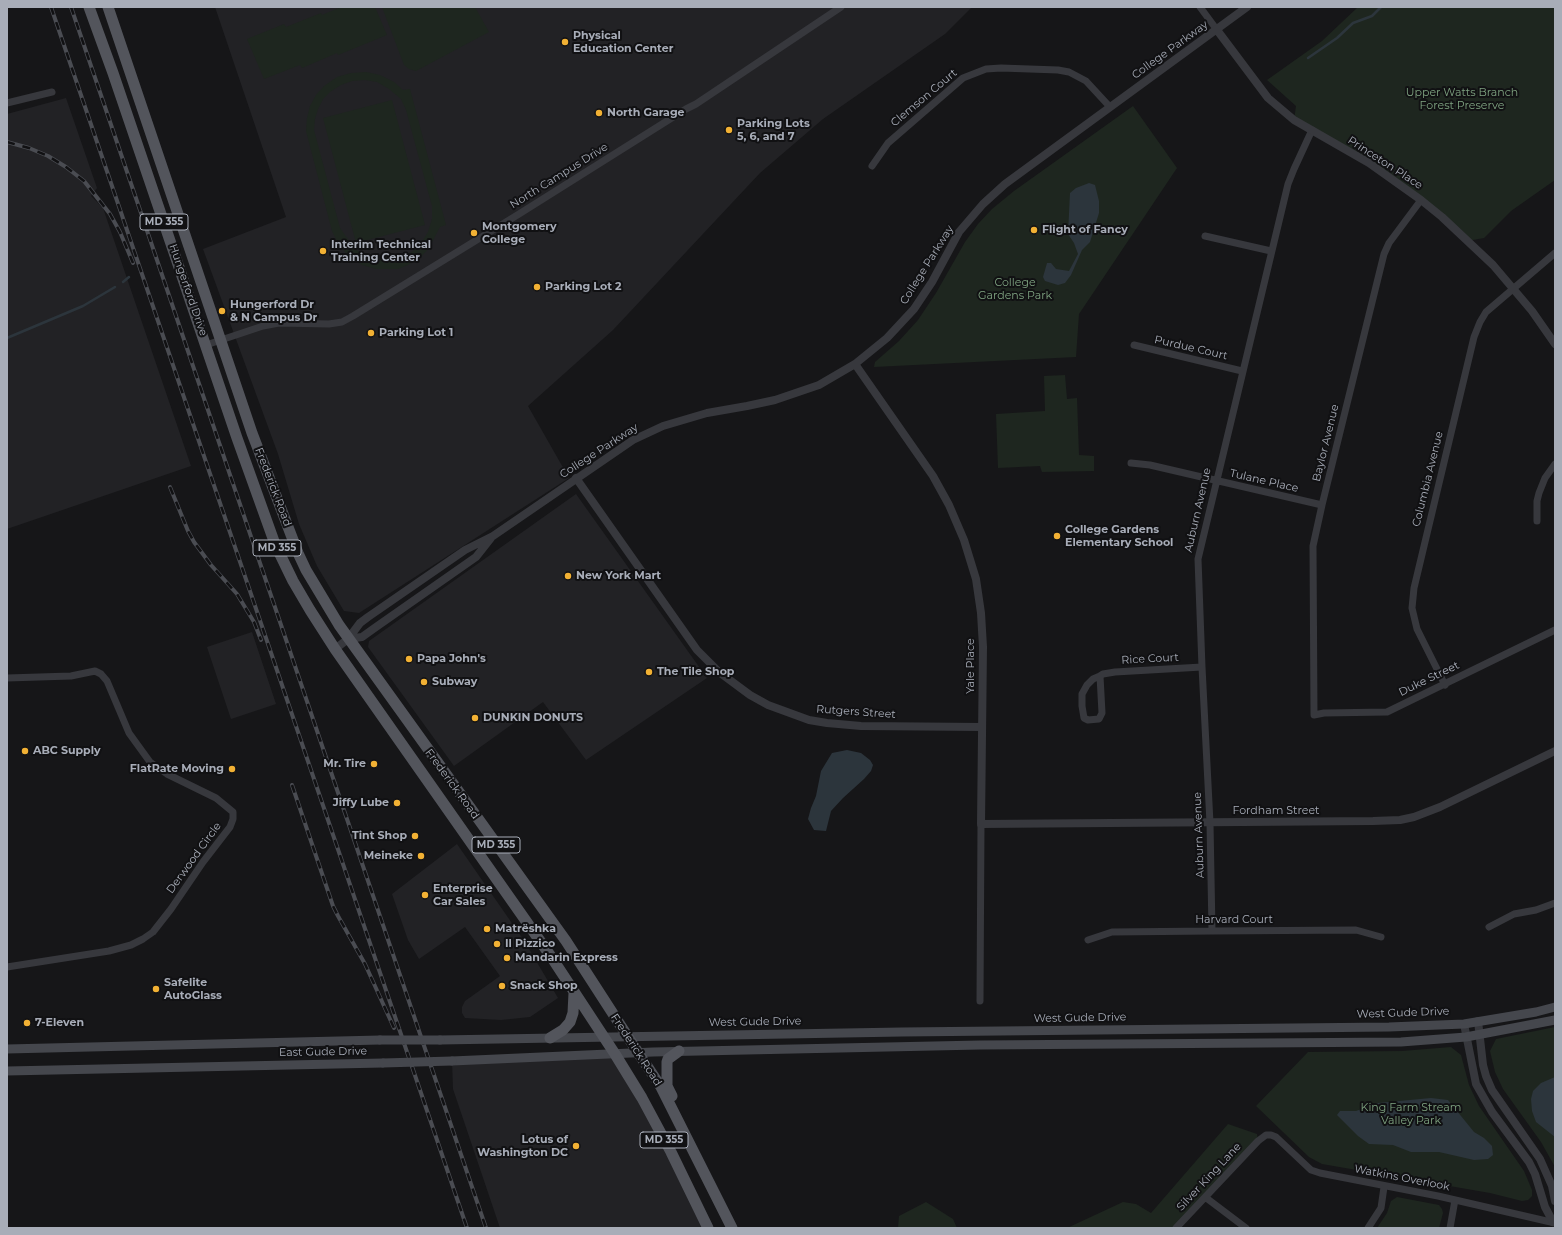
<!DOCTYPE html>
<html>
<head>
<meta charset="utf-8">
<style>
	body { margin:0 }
	#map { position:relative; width:1562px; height:1235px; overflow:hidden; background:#161618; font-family:Montserrat,sans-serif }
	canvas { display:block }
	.frame { position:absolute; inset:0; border:8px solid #a8adb8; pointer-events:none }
</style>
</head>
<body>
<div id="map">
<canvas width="1562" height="1235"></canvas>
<div class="frame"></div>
</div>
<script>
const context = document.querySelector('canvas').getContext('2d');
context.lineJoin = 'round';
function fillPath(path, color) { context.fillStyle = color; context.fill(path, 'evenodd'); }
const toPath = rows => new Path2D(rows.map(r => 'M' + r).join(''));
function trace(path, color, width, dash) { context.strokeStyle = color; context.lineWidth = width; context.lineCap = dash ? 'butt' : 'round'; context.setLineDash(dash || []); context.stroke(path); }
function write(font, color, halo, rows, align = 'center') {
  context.font = font + ' Montserrat,sans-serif'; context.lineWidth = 4; context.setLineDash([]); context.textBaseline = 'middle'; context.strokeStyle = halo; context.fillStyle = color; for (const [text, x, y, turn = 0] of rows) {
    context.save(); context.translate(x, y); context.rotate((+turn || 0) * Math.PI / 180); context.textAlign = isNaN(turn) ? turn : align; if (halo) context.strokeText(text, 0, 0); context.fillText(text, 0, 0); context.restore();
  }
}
const built = toPath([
	[215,7,972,7,945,34,823,119,760,173,613,330,528,406,569,478,359,613,344,611,317,566,299,524,278,454,203,249,286,217],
	[66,98,97,188,91,196,103,208,191,466,7,529,7,114],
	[576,494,707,678,586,760,543,702,454,766,368,647,369,641],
	[252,632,276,704,231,719,207,647],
	[457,844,525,942,558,998,530,1017,501,1020,465,1018,462,1013,462,1007,465,1001,500,976,465,927,419,959,408,940,392,894],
	[615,1054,708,1228,500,1228,453,1089,452,1061]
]);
const green = toPath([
	[341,7,361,7,361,8,375,7,387,35,338,55,337,53,302,68,300,65,264,79,247,39,284,24,286,27,321,13,322,15],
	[382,7,475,7,489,32,416,71,409,69,404,65],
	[1358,7,1555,7,1555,180,1511,211,1484,238,1467,241,1421,200,1294,120,1296,106,1267,80,1322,41],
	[366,72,380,75,394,82,403,90,410,89,446,225,440,227,429,248,420,258,408,265,398,269,376,269,362,265,348,256,338,243,332,231,306,131,307,118,310,106,316,95,324,86,337,77,351,73],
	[365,80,377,82,389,89,401,99,406,110,432,206,432,219,428,232,421,243,413,251,404,256,386,260,377,259,366,256,355,249,340,228,314,130,315,119,318,109,323,99,330,92,341,85,352,81],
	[392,100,425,225,356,243,323,118],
	[1133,106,1177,168,1079,314,1076,357,874,367,875,362,899,341,918,320,936,293,965,242,978,224,992,209,1014,191],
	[1065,375,1067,399,1077,398,1079,455,1094,456,1094,471,1042,472,1040,466,998,468,996,414,1045,411,1044,376],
	[1555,1027,1555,1167,1541,1142,1503,1089,1495,1072,1490,1051,1496,1039],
	[1451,1047,1461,1055,1469,1085,1479,1106,1524,1171,1532,1190,1532,1196,1528,1200,1522,1201,1490,1193,1322,1164,1309,1157,1256,1106,1308,1052,1402,1051],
	[1228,1124,1257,1134,1258,1141,1176,1228,1067,1228,1123,1202,1136,1204,1151,1213],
	[1397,1197,1439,1205,1442,1209,1443,1213,1439,1228,1377,1228,1387,1213,1391,1201],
	[926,1202,953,1219,957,1228,898,1228,899,1216]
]);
const water = toPath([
	[1089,183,1095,185,1099,201,1099,213,1090,242,1082,250,1071,275,1065,283,1058,285,1045,281,1043,277,1047,263,1051,263,1056,269,1069,271,1078,254,1074,243,1068,234,1070,193,1076,188],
	[847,750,861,753,870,760,873,765,871,771,864,779,843,798,831,811,826,831,814,830,808,819,811,808,816,796,821,771,832,753],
	[1555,1077,1555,1137,1536,1122,1532,1111,1531,1099,1533,1091,1541,1083],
	[1431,1098,1448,1100,1474,1132,1484,1138,1492,1146,1493,1155,1488,1159,1474,1160,1439,1152,1411,1152,1393,1145,1369,1144,1358,1136,1337,1115,1340,1111,1356,1111,1378,1103]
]);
const stream = toPath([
	[1308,58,1337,38,1353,23,1372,16,1381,7],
	[123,282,129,277],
	[7,338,83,306,115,287]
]);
const minor = toPath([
	[1200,7,1217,30],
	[7,103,52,92],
	[872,166,888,143,963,78,986,69,1001,68,1058,70,1069,72,1086,81,1110,107],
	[1421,200,1389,243,1384,254,1322,505,1313,546,1314,715,1324,713,1387,712,1555,630],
	[1205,236,1271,251],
	[206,345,263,326,279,323,329,324,342,322,353,316,519,214,686,109,696,104,841,7],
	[1134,345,1242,371],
	[1131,463,1150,465,1322,505],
	[1537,521,1537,501,1539,493,1545,478,1555,464],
	[1100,676,1102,713,1099,719,1088,720,1084,718,1082,706,1082,694,1087,685,1093,679,1100,676,1103,674,1115,672,1202,667],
	[7,678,71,676,95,671,101,674,107,681,129,733,150,762,167,774,216,798,233,812,233,819,230,827,203,862,171,909,153,932,143,939,131,945,109,951,7,967],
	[1445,685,1417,629,1412,608,1414,588,1474,337,1480,322,1486,312,1555,253],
	[1489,927,1514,914,1536,910,1555,903],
	[1212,931,1210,823,1202,667,1198,559,1288,184,1294,169,1312,130],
	[1088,940,1112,932,1212,931,1356,930,1381,937],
	[980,1001,981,824],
	[1205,1197,1246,1228],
	[1176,1228,1258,1141,1266,1135,1271,1135,1276,1137,1311,1170,1320,1173,1438,1196,1555,1223],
	[1368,1228,1381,1208,1384,1187],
	[1450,1228,1455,1200]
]);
const tertiary = toPath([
	[1217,30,1268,98,1294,120,1369,163,1421,200,1442,217,1493,265,1532,311,1555,344],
	[855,364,933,476,949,505,964,540,976,579,981,613,983,647,981,824,1373,821,1400,820,1414,817,1440,807,1555,751],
	[576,478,697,650,719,672,750,695,768,705,809,720,827,723,861,726,982,727],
	[348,639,362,637,376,627,476,557,491,538],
	[335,649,348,639,360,623,368,617,465,550,493,536,633,440,663,426,707,413,747,406,775,400,819,385,855,364,887,338,914,309,932,282,959,232,983,204,1005,184,1247,7],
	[1478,1021,1483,1065,1486,1076,1492,1090,1540,1159,1552,1186,1555,1201],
	[1464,1024,1476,1084,1492,1112,1529,1162,1535,1174,1545,1207,1553,1222]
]);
const secondary = toPath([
	[440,1040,902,1032,1389,1027,1464,1024,1536,1012,1555,1007],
	[7,1049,380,1040],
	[452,1061,653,1052,980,1045,1401,1042,1466,1037,1555,1020],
	[7,1071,383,1063]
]);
const primary = toPath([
	[89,7,113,73,237,438,275,544,293,581,310,610,335,649,552,958,615,1054,642,1098,671,1152,708,1228],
	[108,7,252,433,298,553,306,570,339,625,566,941,639,1054,661,1087,732,1228],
	[550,1038,563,1030,570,1022,573,1013,574,993],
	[672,1096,667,1086,667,1062,668,1059,679,1051]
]);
const rail = toPath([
	[51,7,467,1228],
	[71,7,486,1228],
	[7,142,29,148,48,156,66,167,84,181,110,214,120,232,133,263],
	[170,487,188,531,194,542,211,565,237,594,254,622,261,640],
	[292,785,333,906,338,916,365,964,394,1028]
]);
const secondaryBridge = toPath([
	[380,1040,440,1040],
	[383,1063,452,1061]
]);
const markers = [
	[565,42,4,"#f2b134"],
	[599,113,4,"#f2b134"],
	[729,130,4,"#f2b134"],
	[1034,230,4,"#f2b134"],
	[474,233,4,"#f2b134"],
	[323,251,4,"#f2b134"],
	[537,287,4,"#f2b134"],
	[222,311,4,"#f2b134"],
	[371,333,4,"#f2b134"],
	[1057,536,4,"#f2b134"],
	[568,576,4,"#f2b134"],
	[409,659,4,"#f2b134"],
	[649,672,4,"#f2b134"],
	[424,682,4,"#f2b134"],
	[475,718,4,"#f2b134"],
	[25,751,4,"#f2b134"],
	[374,764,4,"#f2b134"],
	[232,769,4,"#f2b134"],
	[397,803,4,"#f2b134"],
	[415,836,4,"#f2b134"],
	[421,856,4,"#f2b134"],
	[425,895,4,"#f2b134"],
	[487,929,4,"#f2b134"],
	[497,944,4,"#f2b134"],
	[507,958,4,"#f2b134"],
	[502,986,4,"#f2b134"],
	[156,989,4,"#f2b134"],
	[27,1023,4,"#f2b134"],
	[576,1146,4,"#f2b134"]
];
const shields = [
	[164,222,48],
	[277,548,48],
	[496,845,48],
	[664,1140,48]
];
const shieldNames = [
	["MD 355",164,222],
	["MD 355",277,548],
	["MD 355",496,845],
	["MD 355",664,1140]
];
const poiNames = [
	["Physical",573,36],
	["Education Center",573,49],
	["North Garage",607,113],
	["Parking Lots",737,124],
	["5, 6, and 7",737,137],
	["Montgomery",482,227],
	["College",482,240],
	["Flight of Fancy",1042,230],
	["Interim Technical",331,245],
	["Training Center",331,258],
	["Parking Lot 2",545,287],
	["Hungerford Dr",230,305],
	["& N Campus Dr",230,318],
	["Parking Lot 1",379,333],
	["College Gardens",1065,530],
	["Elementary School",1065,543],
	["New York Mart",576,576],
	["Papa John's",417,659],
	["The Tile Shop",657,672],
	["Subway",432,682],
	["DUNKIN DONUTS",483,718],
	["ABC Supply",33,751],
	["Mr. Tire",366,764,"right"],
	["FlatRate Moving",224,769,"right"],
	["Jiffy Lube",389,803,"right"],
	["Tint Shop",407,836,"right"],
	["Meineke",413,856,"right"],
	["Enterprise",433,889],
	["Car Sales",433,902],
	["Matrëshka",495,929],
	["Il Pizzico",505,944],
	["Mandarin Express",515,958],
	["Safelite",164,983],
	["AutoGlass",164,996],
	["Snack Shop",510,986],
	["7-Eleven",35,1023],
	["Lotus of",568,1140,"right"],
	["Washington DC",568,1153,"right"]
];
const streetNames = [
	["College Parkway",1170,50,-36],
	["Clemson Court",924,98,-40],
	["Princeton Place",1385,163,33],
	["North Campus Drive",559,176,-32],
	["College Parkway",927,265,-58],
	["Hungerford Drive",188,290,71],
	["Purdue Court",1191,348,13],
	["Baylor Avenue",1326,443,-76],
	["College Parkway",599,451,-33],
	["Columbia Avenue",1428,479,-76],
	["Tulane Place",1264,481,13],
	["Frederick Road",273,487,69],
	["Auburn Avenue",1198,510,-77],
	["Rice Court",1150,659,-3],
	["Yale Place",971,666,-90],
	["Duke Street",1429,679,-26],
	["Rutgers Street",856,712,4],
	["Frederick Road",452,784,54],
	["Fordham Street",1276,811],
	["Auburn Avenue",1199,835,-92],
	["Derwood Circle",194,858,-54],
	["Harvard Court",1234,920],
	["West Gude Drive",1403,1013,-2],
	["West Gude Drive",1080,1018,-1],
	["West Gude Drive",755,1022,-1],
	["Frederick Road",636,1050,57],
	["East Gude Drive",323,1052,-1],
	["Silver King Lane",1209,1177,-47],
	["Watkins Overlook",1402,1178,11]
];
const parkNames = [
	["Upper Watts Branch",1462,93],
	["Forest Preserve",1462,106],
	["College",1015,283],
	["Gardens Park",1015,296],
	["King Farm Stream",1411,1108],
	["Valley Park",1411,1121]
];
fillPath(built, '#222225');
fillPath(green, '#1e261f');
fillPath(water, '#2c353c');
trace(stream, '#2c353c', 2.5);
trace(minor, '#37383d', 7);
trace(tertiary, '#37383d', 8);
trace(secondary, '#45474d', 9);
trace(primary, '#53555c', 11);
trace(rail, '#4a4c52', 4);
trace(rail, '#111113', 2.5, [8]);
trace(secondaryBridge, '#45474d', 9);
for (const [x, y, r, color] of markers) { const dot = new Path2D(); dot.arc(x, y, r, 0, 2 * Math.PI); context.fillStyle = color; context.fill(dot); trace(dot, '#111113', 1.5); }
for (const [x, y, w] of shields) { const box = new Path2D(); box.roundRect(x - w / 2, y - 8, w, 16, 3); context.fillStyle = '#111113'; context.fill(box); trace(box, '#a8adb8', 1); }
write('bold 10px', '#a8adb8', null, shieldNames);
write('bold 11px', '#a8adb8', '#111113', poiNames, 'left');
write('11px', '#a8adb8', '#111113', streetNames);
write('11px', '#7fa381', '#111113', parkNames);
</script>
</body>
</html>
